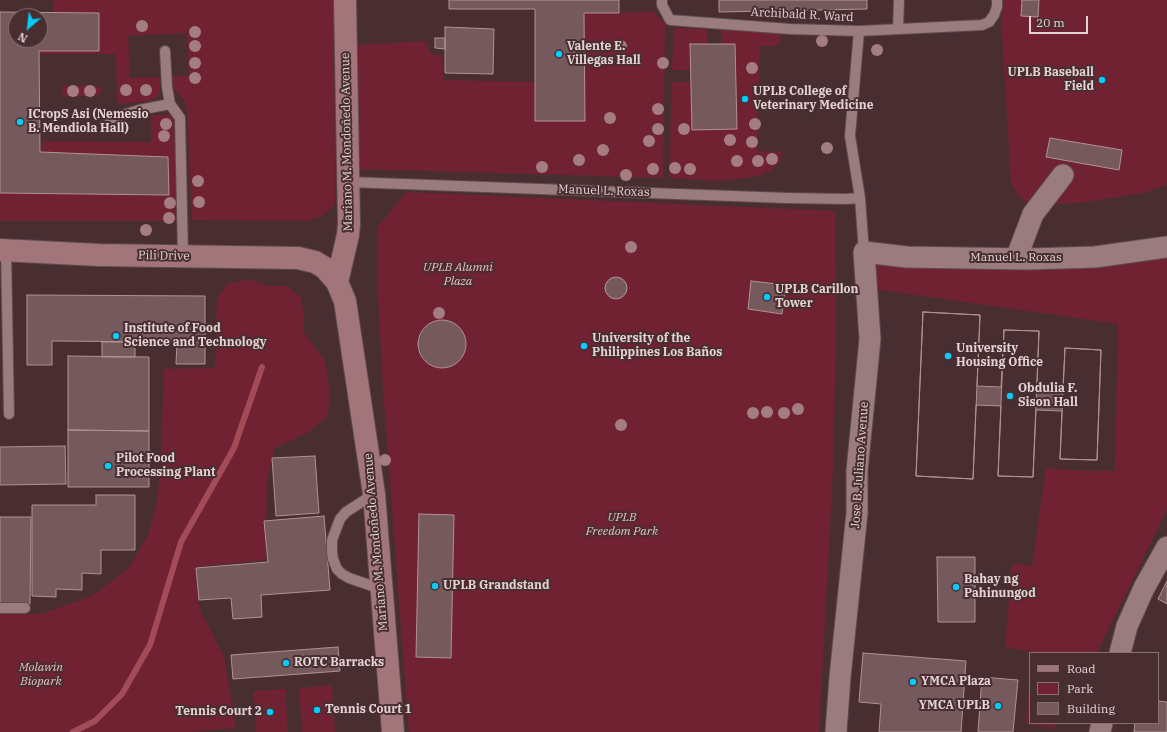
<!DOCTYPE html>
<html>
<head>
<meta charset="utf-8">
<style>
	body { margin:0 }
	#map { position:relative; width:1167px; height:732px; overflow:hidden; background:#482e31; font-family:"IBM Plex Serif",serif }
	canvas { display:block }
	.legend { position:absolute; left:1029px; top:652px; width:130px; height:72px; box-sizing:border-box; background:#482e31; border:1px solid #867072; margin:0; padding:5px 7px; list-style:none; font-size:12px; color:#e4d3d4 }
	.legend li { display:flex; align-items:center; gap:8px; height:20px }
	.legend b { width:20px; border:1px solid #867072 }
	.north { position:absolute; left:8px; top:8px; width:40px; height:40px; box-sizing:border-box; background:#482e31; border:1px solid #867072; border-radius:50%; rotate:208deg; font-size:11px; font-weight:700; line-height:16px; text-align:center; color:#e4d3d4 }
	.north::after { content:''; display:block; margin:auto; width:14px; height:18px; background:#04cbf9; clip-path:polygon(50% 0,100% 100%,50% 72%,0 100%) }
	.scale { position:absolute; left:1029px; top:16px; width:59px; height:18px; box-sizing:border-box; border:2px solid #e4d3d4; border-top:0; padding-left:5px; font-size:12px; line-height:14px; white-space:nowrap; color:#e4d3d4; -webkit-text-stroke:3px #482e31; paint-order:stroke }
</style>
</head>
<body>
<div id="map">
<canvas width="1167" height="732"></canvas>
<ul class="legend">
<li><b style="height:5px;background:#a2757a"></b>Road</li>
<li><b style="height:11px;background:#712232"></b>Park</li>
<li><b style="height:11px;background:#76595c"></b>Building</li>
</ul>
<div class="north">N</div>
<div class="scale">20 m</div>
</div>
<script>
const context = document.querySelector('canvas').getContext('2d');
context.lineJoin = 'round';
function fillPath(path, color) { context.fillStyle = color; context.fill(path, 'evenodd'); }
const toPath = rows => new Path2D(rows.map(r => 'M' + r).join(''));
function trace(path, color, width, dash) { context.strokeStyle = color; context.lineWidth = width; context.lineCap = dash ? 'butt' : 'round'; context.setLineDash(dash || []); context.stroke(path); }
function write(font, color, halo, rows, align = 'center') {
  context.font = font + ' "IBM Plex Serif",serif'; context.lineWidth = 4; context.setLineDash([]); context.textBaseline = 'middle'; context.strokeStyle = halo; context.fillStyle = color; for (const [text, x, y, turn = 0] of rows) {
    context.save(); context.translate(x, y); context.rotate((+turn || 0) * Math.PI / 180); context.textAlign = isNaN(turn) ? turn : align; if (halo) context.strokeText(text, 0, 0); context.fillText(text, 0, 0); context.restore();
  }
}
const green = toPath([
	[53,0,334,0,335,203,331,209,321,216,308,221,192,220,187,111,185,101,173,88,173,76,189,76,187,33,128,36,130,78,160,77,160,93,155,99,144,102,117,104,116,54,41,54,39,51,99,51,99,13,54,13],
	[1000,0,1167,0,1167,185,1143,193,1080,203,1037,204,1025,201,1017,194,1011,183],
	[654,12,665,23,663,178,359,169,357,48,360,45,426,41,431,54,442,55,444,80,535,82,584,13],
	[674,28,707,29,707,44,690,44,690,70,672,70],
	[761,28,771,29,779,34,782,39,776,46,760,46,757,151,783,152,780,162,770,171,759,176,736,179,718,181,669,178,672,82,691,82,692,130,737,129,735,44,721,44,721,29],
	[64,85,96,86,101,89,101,92,99,95,66,97,64,96,61,92],
	[151,115,176,115,180,221,0,221,0,193,169,195,168,157,40,152,44,141,151,142],
	[406,192,835,211,836,337,833,470,819,732,409,732,383,388,377,276,378,227],
	[1167,249,1167,509,1097,653,1032,653,1032,651,1005,648,1012,563,1032,566,1046,468,1084,471,1115,471,1118,324,867,288,868,260],
	[251,279,267,286,287,286,301,298,304,315,304,333,325,361,330,391,328,416,309,432,275,448,267,478,266,560,195,567,198,601,203,616,224,656,236,728,187,732,0,732,0,614,41,614,92,596,129,568,148,535,156,506,160,478,164,369,215,368,217,300,227,284],
	[1030,678,1030,723,1056,723,1055,728,1026,724],
	[332,685,335,732,302,732,299,688],
	[285,689,288,732,256,732,253,691]
]);
const stream = toPath([
	[73,732,95,721,122,694,150,645,181,542,234,448,262,367]
]);
const building = toPath([
	[449,0,619,0,619,13,584,13,585,121,535,121,535,9,449,9,449,0],
	[719,0,867,0,867,9,719,12,719,0],
	[1022,0,1039,0,1038,17,1021,16,1022,0],
	[0,12,99,13,99,51,39,51,40,152,168,157,169,195,0,193,0,12],
	[16,16,40,16,40,40,16,40,16,16],
	[445,27,494,29,493,74,445,73,445,27],
	[435,38,445,38,445,49,435,48,435,38],
	[690,44,735,44,737,129,692,130,690,44],
	[1050,138,1122,150,1119,170,1046,157,1050,138],
	'605 288a11 11 0 1 1 22 0a11 11 0 1 1-22 0Z',
	[751,281,786,285,782,314,748,309,751,281],
	[27,295,205,296,205,364,176,364,177,342,52,341,52,365,27,365,27,295],
	[923,312,980,315,973,479,916,476,923,312],
	[923,312,980,315,977,386,1001,387,1004,330,1039,331,1037,386,1063,387,1065,348,1101,350,1097,460,1060,459,1062,411,1036,410,1033,477,998,476,1001,406,976,405,973,479,916,476,923,312],
	'418 344a24 24 0 1 1 48 0a24 24 0 1 1-48 0Z',
	[1004,330,1039,331,1033,477,998,476,1004,330],
	[102,342,135,342,135,357,102,357,102,342],
	[1065,348,1101,350,1097,460,1060,459,1065,348],
	[68,356,149,357,149,431,68,430,68,356],
	[68,430,149,431,149,487,68,487,68,430],
	[65,446,66,484,0,485,0,447,65,446],
	[315,456,319,513,276,516,272,458,315,456],
	[96,495,135,495,135,550,101,550,101,574,82,573,82,590,56,589,56,597,32,596,32,505,96,505,96,495],
	[419,514,454,515,451,658,416,657,419,514],
	[324,516,330,590,261,595,262,617,233,619,231,598,199,600,196,568,268,562,264,521,324,516],
	[0,517,31,517,30,604,0,604,0,517],
	[937,557,975,557,975,622,938,622,937,557],
	[1167,581,1167,604,1158,599,1167,581],
	[338,647,340,671,233,679,231,655,338,647],
	[863,653,966,661,961,732,879,732,881,704,859,702,863,653],
	[982,677,1018,680,1013,732,978,732,982,677],
	[1158,701,1167,702,1167,732,1134,732,1135,723,1158,723,1158,701]
]);
const lane = toPath([
	[662,0,662,5,670,20,790,29,859,31,982,25,989,22,994,15,997,7,997,0],
	[898,29,899,0],
	[859,31,850,136,860,198,864,252],
	[165,51,167,87,170,104],
	[110,119,139,110,170,104,180,118,183,256],
	[348,182,787,198,845,199,860,198],
	[6,250,9,414],
	[374,494,346,512,340,519,332,540,332,552,333,559,337,569,342,574,349,578,381,589],
	[0,608,25,608]
]);
const street = toPath([
	[1016,259,1033,214,1063,175],
	[1120,653,1127,626,1144,588,1167,547],
	[836,732,840,677,857,513,857,471,870,339,864,252,907,257,1028,259,1095,257,1167,247],
	[1100,732,1102,723]
]);
const secondary = toPath([
	[0,250,99,255,298,258,315,262,325,268,337,282,345,301,374,494,393,732],
	[337,282,348,235,349,224,345,0]
]);
const trees = [
	[142,26],
	[195,32],
	[822,41],
	[195,46],
	[621,46],
	[877,50],
	[195,63],
	[663,63],
	[752,68],
	[195,78],
	[126,90],
	[146,90],
	[73,91],
	[90,91],
	[658,109],
	[610,118],
	[166,124],
	[755,124],
	[658,129],
	[684,129],
	[164,136],
	[730,140],
	[649,141],
	[752,142],
	[827,148],
	[603,150],
	[772,159],
	[579,160],
	[737,161],
	[758,161],
	[542,167],
	[675,168],
	[653,169],
	[690,169],
	[626,175],
	[198,181],
	[199,202],
	[170,203],
	[169,218],
	[146,230],
	[631,247],
	[439,313],
	[798,409],
	[767,412],
	[753,413],
	[784,413],
	[621,425],
	[385,460]
];
const markers = [
	[559,54,4,"#04cbf9"],
	[1102,80,4,"#04cbf9"],
	[745,99,4,"#04cbf9"],
	[20,122,4,"#04cbf9"],
	[767,297,4,"#04cbf9"],
	[116,336,4,"#04cbf9"],
	[584,346,4,"#04cbf9"],
	[948,356,4,"#04cbf9"],
	[1010,396,4,"#04cbf9"],
	[108,466,4,"#04cbf9"],
	[435,586,4,"#04cbf9"],
	[956,587,4,"#04cbf9"],
	[286,663,4,"#04cbf9"],
	[913,682,4,"#04cbf9"],
	[998,706,4,"#04cbf9"],
	[317,710,4,"#04cbf9"],
	[270,712,4,"#04cbf9"]
];
const streetNames = [
	["Archibald R. Ward",802,15,3],
	["Mariano M. Mondoñedo Avenue",347,142,-91],
	["Manuel L. Roxas",604,191,2],
	["Pili Drive",164,256,1],
	["Manuel L. Roxas",1016,258],
	["Jose B. Juliano Avenue",860,465,-86],
	["Mariano M. Mondoñedo Avenue",376,542,-95]
];
const poiNames = [
	["Valente E.",567,47],
	["Villegas Hall",567,61],
	["UPLB Baseball",1094,73,"right"],
	["Field",1094,87,"right"],
	["UPLB College of",753,92],
	["Veterinary Medicine",753,106],
	["ICropS Asi (Nemesio",28,115],
	["B. Mendiola Hall)",28,129],
	["UPLB Carillon",775,290],
	["Tower",775,304],
	["Institute of Food",124,329],
	["Science and Technology",124,343],
	["University of the",592,339],
	["Philippines Los Baños",592,353],
	["University",956,349],
	["Housing Office",956,363],
	["Obdulia F.",1018,389],
	["Sison Hall",1018,403],
	["Pilot Food",116,459],
	["Processing Plant",116,473],
	["Bahay ng",964,580],
	["Pahinungod",964,594],
	["UPLB Grandstand",443,586],
	["ROTC Barracks",294,663],
	["YMCA Plaza",921,682],
	["YMCA UPLB",990,706,"right"],
	["Tennis Court 1",325,710],
	["Tennis Court 2",262,712,"right"]
];
const parkNames = [
	["UPLB Alumni",458,268],
	["Plaza",458,282],
	["UPLB",622,518],
	["Freedom Park",622,532],
	["Molawin",41,668],
	["Biopark",41,682]
];
fillPath(green, '#712232');
trace(stream, '#a24b59', 6);
fillPath(building, '#76595c');
trace(building, '#b19294', 1);
trace(lane, '#604b4d', 12);
trace(street, '#604b4d', 23);
trace(secondary, '#604b4d', 24);
trace(lane, '#9a7c7f', 10);
trace(street, '#9a7c7f', 21);
trace(secondary, '#a2757a', 22);
context.fillStyle = '#a47d81';
for (const [x, y] of trees) { context.beginPath(); context.arc(x, y, 6, 0, 2 * Math.PI); context.fill(); }
for (const [x, y, r, color] of markers) { const dot = new Path2D(); dot.arc(x, y, r, 0, 2 * Math.PI); context.fillStyle = color; context.fill(dot); trace(dot, '#482e31', 1.5); }
write('12px', '#e4d3d4', '#482e31', streetNames);
write('bold 12px', '#e4d3d4', '#482e31', poiNames, 'left');
write('italic 12px', '#f0bec3', '#482e31', parkNames);
</script>
</body>
</html>
